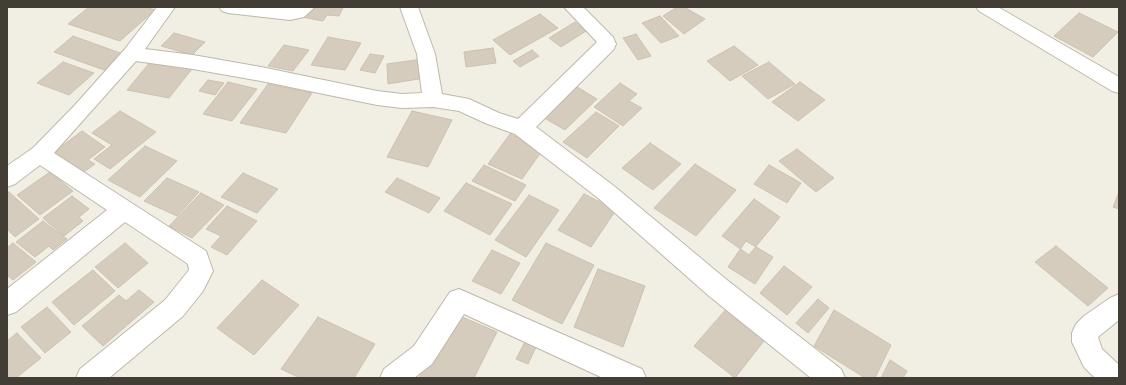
<!DOCTYPE html>
<html>
<head>
<meta charset="utf-8">
<style>
	body { margin:0 }
	#map { position:relative; width:1126px; height:385px; overflow:hidden; background:#f1eee4; font-family:"Golos Text",sans-serif }
	canvas { display:block }
	.frame { position:absolute; inset:0; border:8px solid #433e35; pointer-events:none }
</style>
</head>
<body>
<div id="map">
<canvas width="1126" height="385"></canvas>
<div class="frame"></div>
</div>
<script>
const context = document.querySelector('canvas').getContext('2d');
context.lineJoin = 'round';
function fillPath(path, color) { context.fillStyle = color; context.fill(path, 'evenodd'); }
const toPath = rows => new Path2D(rows.map(r => 'M' + r).join(''));
function trace(path, color, width, dash) { context.strokeStyle = color; context.lineWidth = width; context.lineCap = dash ? 'butt' : 'round'; context.setLineDash(dash || []); context.stroke(path); }
const building = toPath([
	[89,7,146,7,155,10,120,41,68,24,89,7],
	[309,7,334,7,343,8,339,16,327,15,323,21,302,17,309,7],
	[677,7,684,7,705,19,684,34,663,16,677,7],
	[1079,13,1118,32,1093,57,1054,36,1079,13],
	[540,14,558,28,510,55,493,40,540,14],
	[660,16,679,36,661,43,642,23,660,16],
	[575,22,586,31,561,47,549,38,575,22],
	[174,33,205,42,192,55,161,46,174,33],
	[636,34,651,56,638,60,623,38,636,34],
	[73,36,123,54,104,70,54,52,73,36],
	[328,37,361,43,345,70,311,65,328,37],
	[284,45,309,50,293,71,268,66,284,45],
	[734,46,758,65,730,81,707,61,734,46],
	[493,48,496,63,466,67,464,52,493,48],
	[532,50,539,56,520,67,513,61,532,50],
	[370,54,384,56,375,73,360,70,370,54],
	[422,59,425,78,388,84,387,64,422,59],
	[151,61,192,69,169,98,127,90,151,61],
	[63,62,94,73,69,95,37,83,63,62],
	[769,62,795,84,768,99,742,76,769,62],
	[208,80,224,83,215,95,199,91,208,80],
	[228,82,257,89,232,121,203,114,228,82],
	[800,82,825,100,798,121,772,102,800,82],
	[620,83,637,94,629,101,642,108,623,126,594,107,620,83],
	[268,84,312,93,286,133,240,123,268,84],
	[574,85,597,99,565,130,541,116,574,85],
	[120,111,156,132,110,169,94,159,112,145,92,133,120,111],
	[412,111,452,120,428,167,387,157,412,111],
	[596,112,619,126,587,158,563,142,596,112],
	[82,131,105,147,88,160,95,164,84,172,54,152,82,131],
	[510,134,544,148,522,179,488,164,510,134],
	[650,143,681,164,653,190,622,168,650,143],
	[145,146,177,161,140,197,108,180,145,146],
	[797,149,834,178,816,192,779,161,797,149],
	[695,164,736,190,696,236,654,208,695,164],
	[484,165,526,185,515,201,472,181,484,165],
	[769,165,801,183,787,203,754,184,769,165],
	[50,172,73,191,40,215,17,195,50,172],
	[243,173,278,189,257,213,221,197,243,173],
	[167,178,199,192,177,216,144,201,167,178],
	[397,178,440,198,429,213,385,192,397,178],
	[466,183,512,204,490,235,444,211,466,183],
	[9,192,39,219,15,237,7,229,7,193,9,192],
	[1119,192,1119,209,1113,207,1119,192],
	[201,193,224,205,192,238,169,226,201,193],
	[584,194,616,210,591,247,558,230,584,194],
	[529,195,559,210,526,257,495,240,529,195],
	[72,196,89,209,79,217,83,221,64,236,43,218,72,196],
	[754,199,780,217,749,255,722,236,754,199],
	[227,206,257,221,227,255,211,247,221,236,206,229,227,206],
	[43,221,67,239,53,250,49,246,35,257,16,242,43,221],
	[746,241,773,257,755,284,728,267,746,241],
	[13,243,36,262,13,280,7,275,7,248,13,243],
	[125,243,148,263,118,288,95,267,125,243],
	[546,243,594,265,562,324,512,300,546,243],
	[1056,246,1108,288,1088,306,1035,262,1056,246],
	[492,250,520,263,501,294,472,281,492,250],
	[784,266,812,287,787,315,760,293,784,266],
	[598,269,645,286,623,347,574,327,598,269],
	[93,270,115,291,74,325,52,302,93,270],
	[262,280,299,305,254,355,217,328,262,280],
	[139,290,154,302,103,346,82,326,119,295,126,301,139,290],
	[818,299,829,308,808,333,796,323,818,299],
	[47,307,71,332,45,353,21,327,47,307],
	[728,307,767,337,735,378,694,346,728,307],
	[834,310,891,345,875,378,865,378,814,346,834,310],
	[455,314,497,332,474,378,419,378,455,314],
	[318,317,375,344,354,378,300,378,281,369,318,317],
	[17,333,41,358,16,378,7,378,7,341,17,333],
	[526,340,537,345,528,364,516,359,526,340],
	[890,360,907,371,903,378,881,378,890,360]
]);
const minor = toPath([
	[157,7,175,7,145,49,193,55,261,67,377,91,402,94,422,93,417,54,400,7,418,7,435,54,442,94,469,99,499,113,518,119,597,42,564,7,583,7,613,37,616,44,614,49,536,127,614,186,727,280,841,369,845,378,811,378,709,296,598,198,515,134,485,123,459,111,433,107,402,108,377,105,261,81,193,69,136,61,54,153,206,251,213,271,203,291,183,316,109,378,76,378,80,369,165,300,189,270,188,264,125,222,16,312,7,315,7,289,107,210,40,165,15,184,7,187,7,166,33,148,75,105,125,49,157,7],
	[219,7,290,8,315,7,304,17,290,20,228,13,222,11,219,7],
	[976,7,998,7,1119,77,1119,93,1112,91,979,11,976,7],
	[459,289,642,369,646,378,603,378,464,314,432,364,414,378,380,378,384,369,414,346,450,292,459,289],
	[1119,294,1119,320,1098,337,1102,349,1119,365,1119,378,1095,378,1084,367,1072,342,1072,333,1076,324,1084,316,1110,298,1119,294]
]);
fillPath(building, '#d5ccbd');
trace(building, '#ccc1ae', 1);
trace(minor, '#bfb8ab', 2);
fillPath(minor, '#fff');
</script>
</body>
</html>
